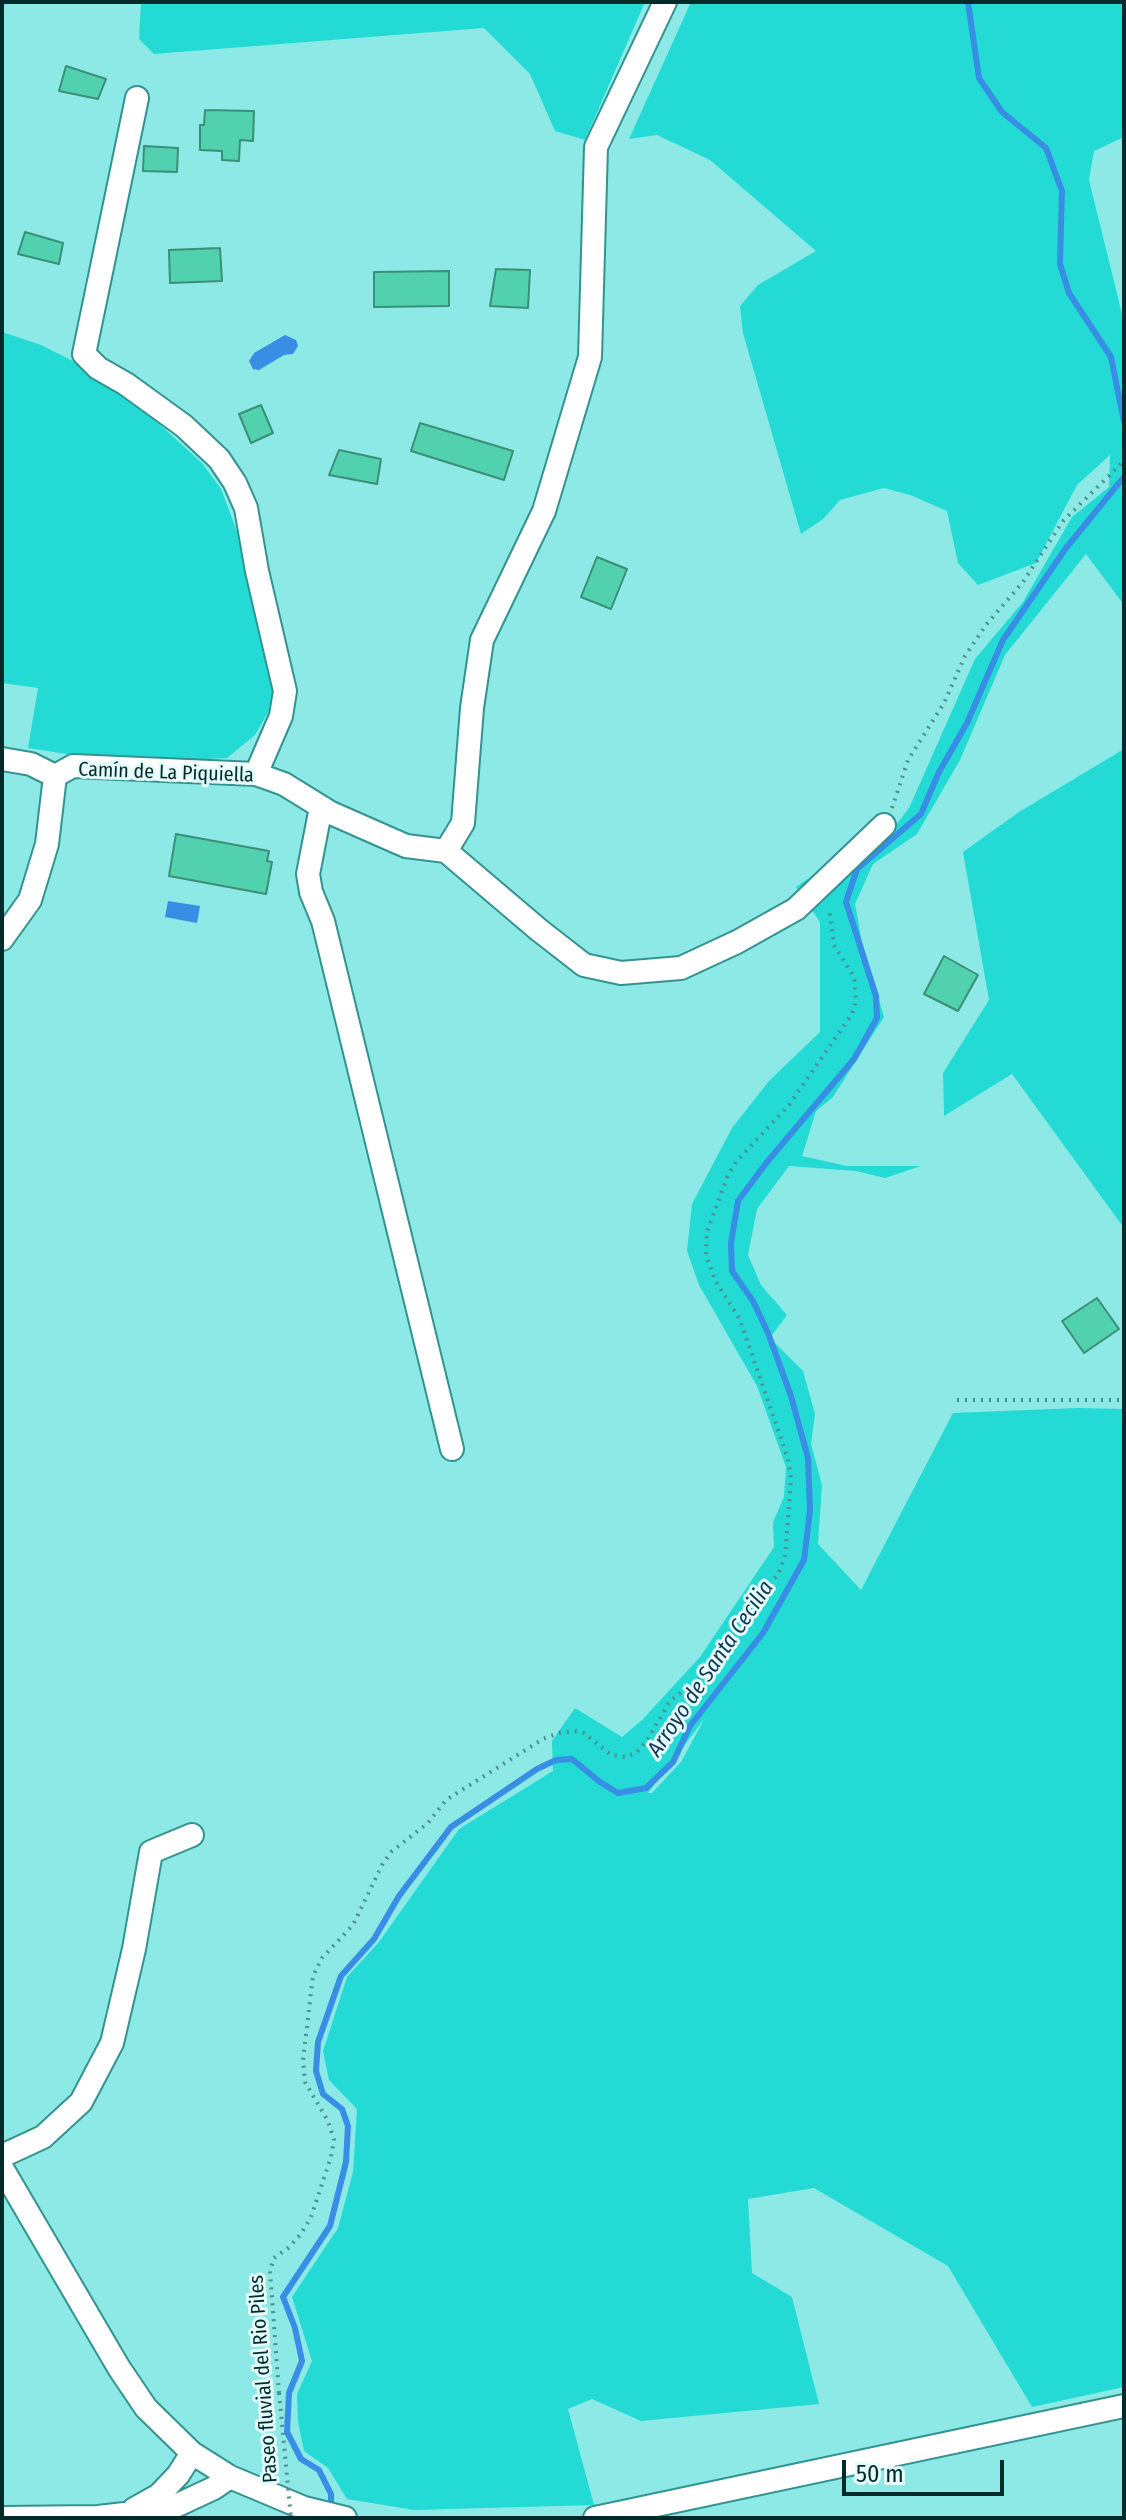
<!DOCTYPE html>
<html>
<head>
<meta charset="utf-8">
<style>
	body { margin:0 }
	#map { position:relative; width:1126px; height:2520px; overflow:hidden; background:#8de9e5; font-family:"Fira Sans Condensed",sans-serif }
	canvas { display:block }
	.frame { position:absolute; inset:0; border:4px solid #012b2a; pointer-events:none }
	.scale { position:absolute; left:842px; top:2460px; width:162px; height:36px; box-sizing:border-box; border:4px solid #012b2a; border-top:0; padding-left:10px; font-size:24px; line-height:28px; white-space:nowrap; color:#012b2a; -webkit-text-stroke:6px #e4fdfc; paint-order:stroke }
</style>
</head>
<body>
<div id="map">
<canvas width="1126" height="2520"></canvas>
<div class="frame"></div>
<div class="scale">50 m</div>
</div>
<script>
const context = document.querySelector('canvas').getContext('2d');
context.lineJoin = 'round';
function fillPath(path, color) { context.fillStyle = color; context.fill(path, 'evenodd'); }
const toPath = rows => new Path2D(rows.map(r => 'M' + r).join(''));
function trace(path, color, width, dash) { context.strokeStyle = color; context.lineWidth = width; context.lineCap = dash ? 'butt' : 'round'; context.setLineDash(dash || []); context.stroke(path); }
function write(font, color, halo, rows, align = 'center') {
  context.font = font + ' "Fira Sans Condensed",sans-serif'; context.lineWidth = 6; context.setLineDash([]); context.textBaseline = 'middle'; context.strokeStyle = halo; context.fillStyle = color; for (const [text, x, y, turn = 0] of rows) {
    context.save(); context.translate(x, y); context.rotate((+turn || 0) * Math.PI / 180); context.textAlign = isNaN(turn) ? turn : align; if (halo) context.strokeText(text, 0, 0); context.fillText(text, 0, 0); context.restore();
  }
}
const green = toPath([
	[141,2,645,2,585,140,555,131,530,74,484,28,154,54,139,39],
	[691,2,1124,2,1124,137,1094,151,1089,180,1124,322,1124,605,1086,554,1005,655,960,760,917,834,873,864,855,904,862,942,884,1017,833,1097,816,1111,802,1156,847,1166,921,1166,885,1178,856,1171,789,1166,757,1209,748,1255,761,1285,787,1315,770,1338,803,1371,815,1414,811,1444,822,1485,818,1544,861,1590,953,1413,1078,1408,1124,1409,1124,2387,1032,2407,948,2266,814,2188,748,2199,752,2273,792,2297,819,2404,641,2421,592,2399,568,2409,594,2505,414,2510,347,2499,328,2468,304,2451,298,2422,297,2394,312,2361,292,2297,338,2228,353,2172,357,2109,329,2080,323,2051,347,1977,379,1942,459,1829,553,1771,552,1741,575,1708,622,1737,642,1720,700,1657,774,1547,773,1522,784,1497,786,1467,757,1386,699,1285,687,1251,692,1204,732,1128,769,1081,820,1032,820,922,796,887,826,866,884,840,909,808,975,659,1023,602,1072,517,1109,487,1110,455,1077,485,1036,563,978,585,958,563,947,511,910,495,884,488,840,500,823,519,801,534,743,333,740,306,758,285,816,251,710,160,657,135,629,139],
	[705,1718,681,1762,652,1793,648,1793],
	[2,332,41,345,73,361,157,422,202,463,221,489,238,534,275,700,255,735,227,758,124,763,28,748,38,688,2,683],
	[1124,749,1124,1228,1012,1074,944,1116,943,1073,989,1000,963,852,1019,812]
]);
const water = toPath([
	[285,335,296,340,298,346,293,354,284,355,259,370,253,369,249,361,254,353],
	[168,901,200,906,197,923,165,917]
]);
const stream = toPath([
	[968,2,979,78,1002,112,1046,148,1062,191,1060,264,1069,293,1111,357,1124,422],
	[331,2508,331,2494,319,2470,301,2459,287,2432,289,2393,302,2361,295,2328,283,2297,330,2226,346,2162,348,2126,342,2109,323,2094,316,2071,318,2042,341,1976,374,1939,399,1896,451,1827,537,1769,556,1760,572,1759,600,1782,618,1793,646,1788,673,1762,690,1726,763,1633,804,1560,810,1510,808,1458,791,1396,768,1333,753,1301,732,1271,731,1243,738,1201,767,1162,854,1059,877,1018,876,996,846,902,857,869,921,814,939,772,967,723,1003,640,1066,548,1124,477]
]);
const building = toPath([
	[66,66,106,79,98,99,59,91,66,66],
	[205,110,254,111,253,141,240,140,239,161,222,160,222,151,200,150,200,125,204,125,205,110],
	[144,146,178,148,177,172,143,171,144,146],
	[25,232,63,243,59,264,18,254,25,232],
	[220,248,222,281,170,283,169,250,220,248],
	[496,269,530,270,528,308,490,306,496,269],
	[449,271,449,306,374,307,374,272,449,271],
	[261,405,273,433,251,443,239,414,261,405],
	[420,423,513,451,504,480,411,451,420,423],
	[339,450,381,459,377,484,329,475,339,450],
	[597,557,627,569,611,609,581,597,597,557],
	[176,834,269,851,267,861,272,862,266,894,169,876,176,834],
	[944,956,978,975,958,1011,924,994,944,956],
	[1097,1298,1119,1329,1084,1353,1062,1321,1097,1298]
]);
const path = toPath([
	[892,808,908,760,944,703,965,656,986,625,1023,582,1063,521,1124,461],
	[957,1400,1124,1400],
	[279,2393,270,2271,274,2258,288,2248,301,2234,311,2217,331,2157,334,2140,328,2121,305,2082,303,2060,313,1976,322,1958,353,1925,382,1865,391,1852,428,1823,446,1800,543,1739,559,1733,574,1731,584,1733,611,1755,626,1757,637,1752,648,1739,670,1701,713,1668,760,1592,778,1575,785,1556,791,1479,788,1459,740,1320,715,1280,706,1255,707,1231,728,1175,737,1161,789,1105,852,1014,856,1001,854,977,834,945,829,908]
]);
const minor = toPath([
	[137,98,84,354,98,368,126,384,184,426,219,459,235,483,246,508,257,571,285,691,281,716,256,774],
	[2,759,31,764,55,776,73,766,256,774,284,784,331,813,406,846,446,851,539,930,584,965,621,973,681,968,737,942,796,909,884,825],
	[321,807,308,874,311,892,323,921,452,1449],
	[446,851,463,823,472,708,482,640,544,511,590,357,596,147,665,2],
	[2,939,30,900,47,844,55,776],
	[2,2156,43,2137,81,2102,112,2043,134,1949,151,1852,192,1835],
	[2,2168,119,2368,146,2408,192,2453,230,2477,304,2508,345,2518],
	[134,2509,159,2495,178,2475,192,2453],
	[2,2518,98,2517,169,2509,214,2488,230,2477],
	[595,2518,1124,2406]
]);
const pathBridge = toPath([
	[279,2393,291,2518]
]);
const streetNames = [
	["Camín de La Piquiella",166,773,2],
	["Paseo fluvial del Rio Piles",264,2379,-94]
];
const waterNames = [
	["Arroyo de Santa Cecilia",711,1669,-56]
];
fillPath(green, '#24dad5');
fillPath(water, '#388de5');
trace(stream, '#388de5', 6);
fillPath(building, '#51d1ae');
trace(building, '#3b8e77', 2);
trace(minor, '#339390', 26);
trace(path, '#4c908e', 4, [2, 6]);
trace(minor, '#fff', 22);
trace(pathBridge, '#4c908e', 4, [2, 6]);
write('20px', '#012b2a', '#e4fdfc', streetNames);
write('italic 22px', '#113356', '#e4fdfc', waterNames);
</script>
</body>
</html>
